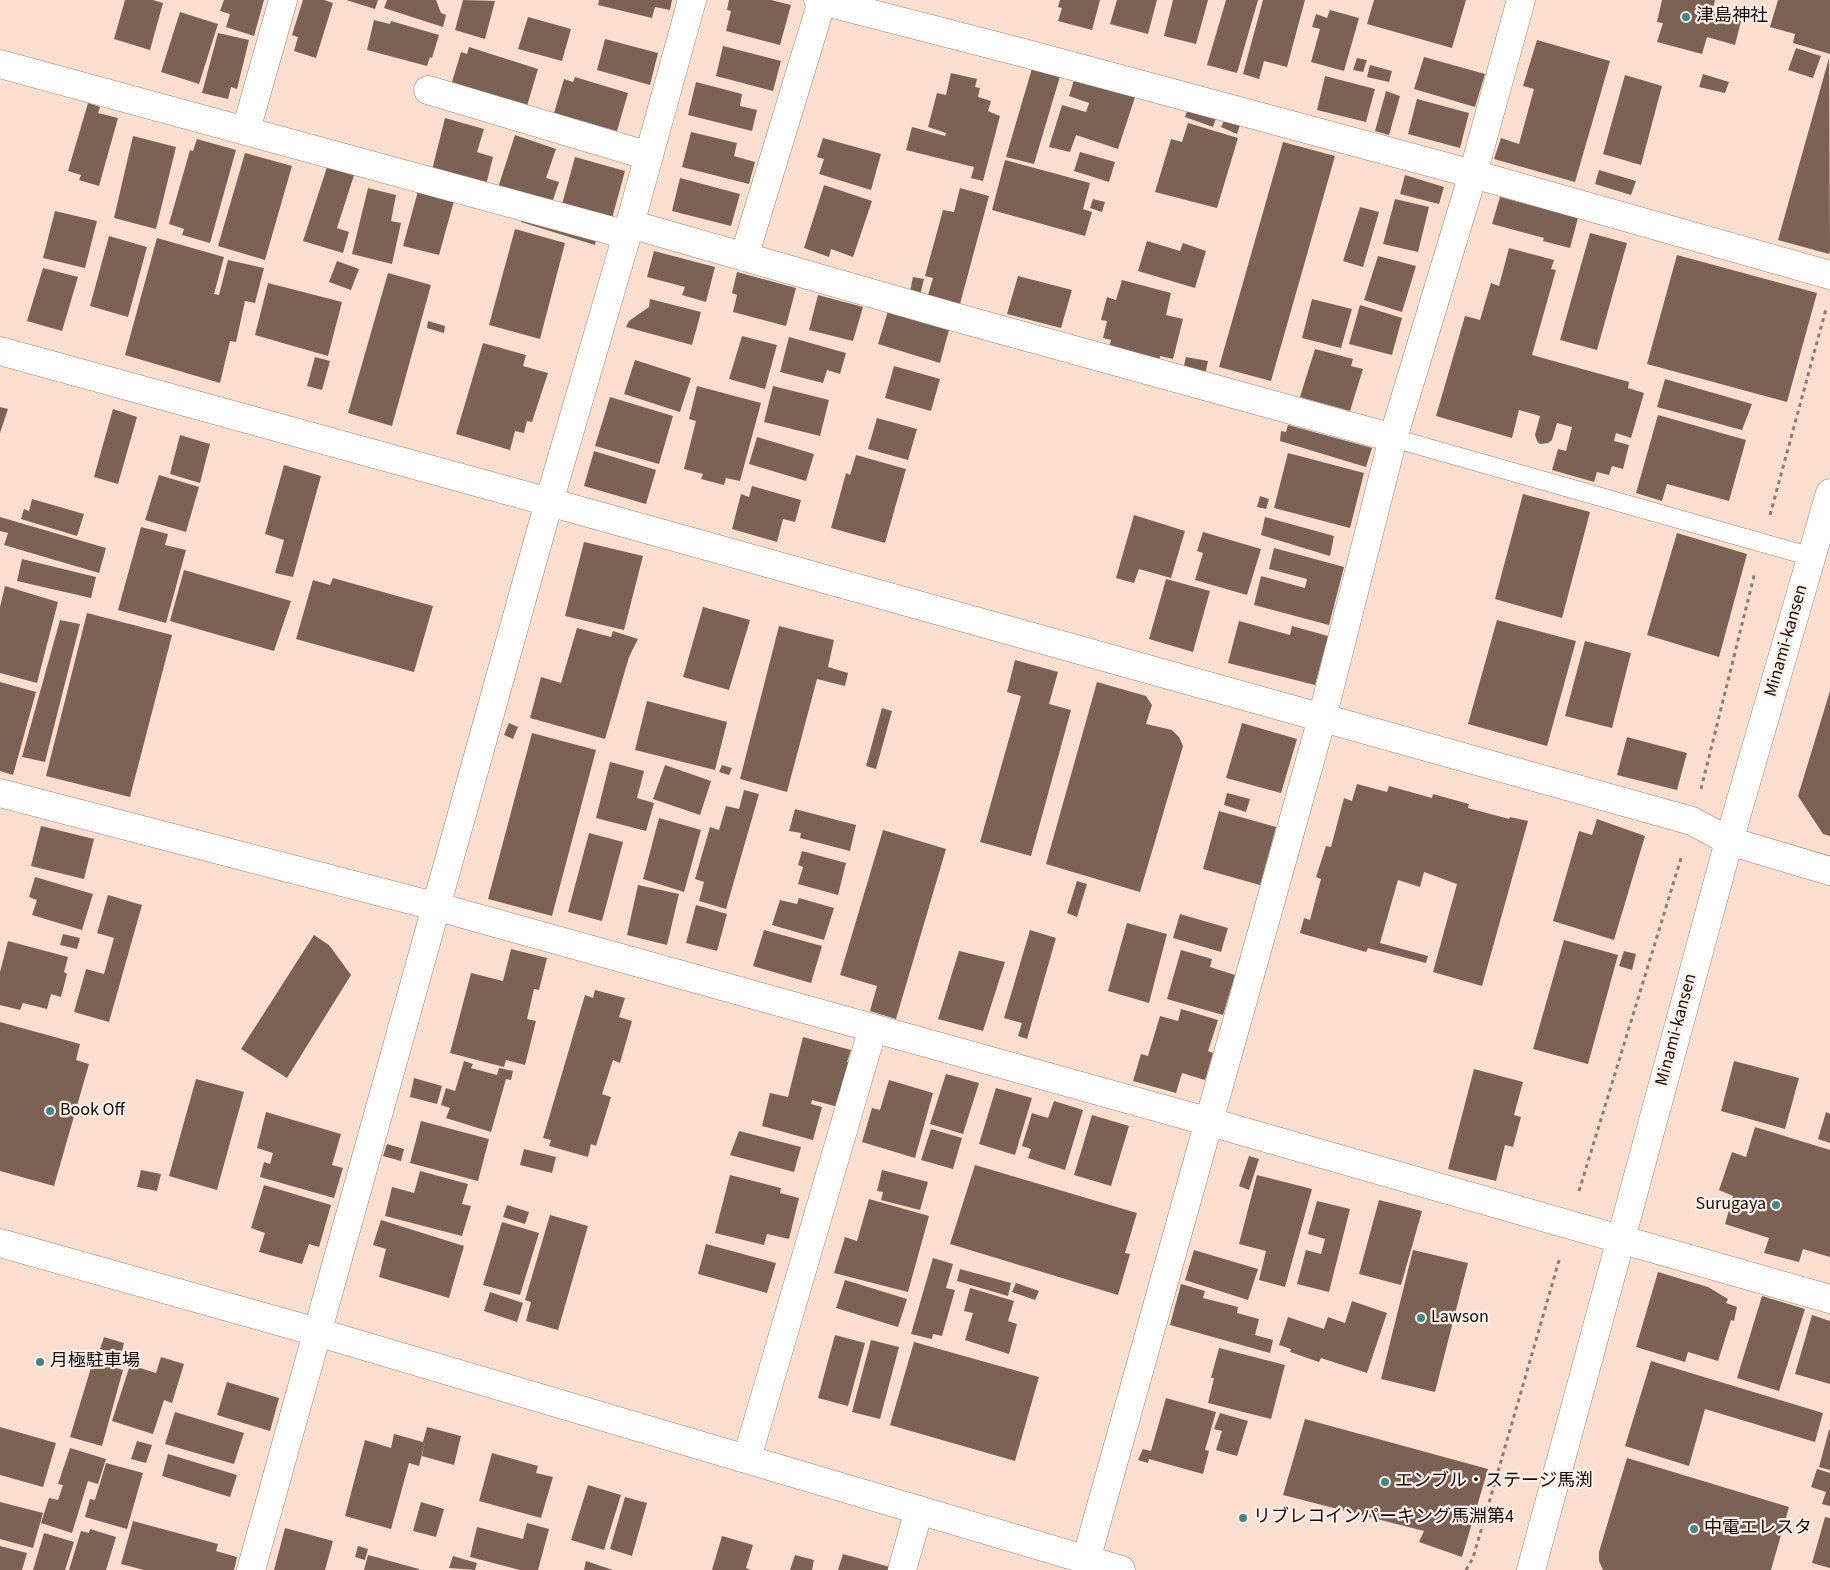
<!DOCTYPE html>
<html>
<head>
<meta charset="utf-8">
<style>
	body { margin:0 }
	canvas { display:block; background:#fcdece }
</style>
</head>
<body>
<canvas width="1830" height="1570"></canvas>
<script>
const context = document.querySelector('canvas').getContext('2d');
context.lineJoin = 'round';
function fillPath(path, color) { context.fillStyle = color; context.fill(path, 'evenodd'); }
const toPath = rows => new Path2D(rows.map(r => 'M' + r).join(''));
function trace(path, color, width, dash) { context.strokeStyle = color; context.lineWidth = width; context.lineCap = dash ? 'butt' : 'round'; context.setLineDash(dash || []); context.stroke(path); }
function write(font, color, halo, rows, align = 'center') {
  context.font = font + ' "Source Sans 3","Noto Sans JP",sans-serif'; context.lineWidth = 4.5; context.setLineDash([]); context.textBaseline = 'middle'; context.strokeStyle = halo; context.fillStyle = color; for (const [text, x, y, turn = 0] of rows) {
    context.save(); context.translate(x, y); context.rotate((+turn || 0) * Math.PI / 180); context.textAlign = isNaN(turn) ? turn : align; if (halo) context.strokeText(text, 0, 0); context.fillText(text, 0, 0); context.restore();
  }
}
const building = toPath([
	[125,0,153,0,163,3,150,50,114,39],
	[224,0,264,0,254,36,226,27,230,14,220,11],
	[303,0,324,0,333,3,316,58,294,51,298,37,292,35],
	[346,0,378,0,375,9],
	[387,0,436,0,441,13,446,15,443,27,384,8],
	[463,0,495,1,485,39,455,30],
	[599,0,672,0,670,10,655,7,652,18,598,5],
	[729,0,771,0,791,5,780,45,726,31,731,11,727,10],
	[1060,0,1100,0,1092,30,1058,21,1062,8,1058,7],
	[1117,0,1157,0,1148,34,1110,24],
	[1173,0,1208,0,1196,44,1164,36],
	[1226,0,1258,0,1237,73,1207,65],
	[1263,0,1305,0,1287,67,1264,61,1259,79,1243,74],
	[1374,0,1466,0,1452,48,1367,24],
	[1662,0,1715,0,1712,13,1741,21,1735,45,1707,37,1702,54,1657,42,1663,23,1657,22],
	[1778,0,1830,0,1830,54,1793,43,1795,34,1770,27],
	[1330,10,1359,18,1344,71,1311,62,1320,29,1312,27,1316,14,1327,18],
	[180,12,218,24,199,84,161,72],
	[528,17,571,29,562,61,518,49],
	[374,20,390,24,391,21,439,35,432,58,430,57,427,66,367,50],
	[218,33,249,40,237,89,231,87,228,99,202,93],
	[605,39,658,53,650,85,597,70],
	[1537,40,1610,61,1575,182,1494,159,1501,138,1519,144,1534,89,1523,86],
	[723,46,781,61,773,91,716,76],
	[469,47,538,69,527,106,452,82,461,52,467,54],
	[1796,48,1821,56,1813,78,1788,70],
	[1424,57,1485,74,1475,107,1414,89],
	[1357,58,1367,60,1363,72,1353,70],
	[1829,58,1830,251,1829,254,1778,240],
	[1033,65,1061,73,1034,164,1006,157],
	[1370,65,1392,71,1389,82,1367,77],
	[951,73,977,79,975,87,980,88,978,97,991,101,988,111,1000,116,983,181,971,178,974,167,906,150,912,127,945,136,946,133,928,127,937,93,946,95],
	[1703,74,1729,82,1725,93,1699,87],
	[1625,75,1662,86,1641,165,1603,154],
	[1325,76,1375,89,1366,122,1317,110],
	[575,77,628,93,617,131,554,113,564,79,573,82],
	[1075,77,1135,97,1118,149,1076,135,1070,152,1049,147,1062,105,1086,112,1089,103,1069,96],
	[696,82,742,94,740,106,757,110,752,131,688,115],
	[1386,91,1400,96,1389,135,1375,131],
	[1417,99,1469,113,1460,148,1408,134],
	[88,103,100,107,98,113,118,118,99,186,79,180,81,175,68,171],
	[1188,108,1216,118,1213,127,1185,117],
	[445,118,484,129,477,152,493,157,484,193,430,178],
	[1225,119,1240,125,1237,134,1221,127],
	[1188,123,1238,138,1217,208,1155,192,1171,139,1182,142],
	[691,132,737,143,734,156,755,162,749,184,682,167],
	[515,135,556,149,546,178,559,182,549,212,496,194],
	[133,136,176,147,156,229,114,218],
	[823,138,881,154,871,190,819,174,824,159,817,157],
	[197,139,236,150,210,243,182,235,184,229,169,224,190,150,193,151],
	[1283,142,1335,156,1271,381,1219,367],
	[1080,152,1115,162,1109,182,1074,171],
	[245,153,292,166,265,260,218,246],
	[575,157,625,171,611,222,561,208],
	[1005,160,1090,183,1083,209,1092,212,1085,236,992,210],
	[328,164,355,172,337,228,349,232,343,253,303,241],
	[1599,170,1636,181,1631,195,1595,184],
	[1405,175,1444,187,1439,204,1400,194],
	[680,178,740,194,731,226,672,211],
	[421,180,457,190,439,255,403,246],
	[824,185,872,201,853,257,831,249,829,257,804,248],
	[368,188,396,195,391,221,401,223,392,264,352,254],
	[960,188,989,196,960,304,928,295,933,278,925,276,943,210,954,212],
	[1500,197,1578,218,1570,248,1543,241,1544,238,1492,224],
	[1093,199,1105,202,1102,212,1090,208],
	[1395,199,1429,207,1418,252,1383,244],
	[1360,207,1379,212,1363,267,1343,261],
	[525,210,598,233,595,245,521,222],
	[55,211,97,221,85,268,43,258],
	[515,229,565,243,540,339,489,325],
	[1590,233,1627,243,1597,350,1560,340],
	[109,236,147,247,128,317,90,306],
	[157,238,224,257,214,294,219,295,228,260,264,268,255,303,245,301,236,342,230,341,220,383,125,355],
	[1147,241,1180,251,1183,243,1206,251,1195,288,1138,271],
	[1509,248,1554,260,1551,269,1556,270,1532,355,1629,382,1628,388,1644,393,1631,438,1616,433,1614,441,1629,445,1623,469,1612,466,1609,475,1597,472,1594,482,1552,470,1558,449,1566,451,1572,427,1557,423,1552,440,1548,443,1540,444,1537,441,1535,435,1540,416,1519,410,1512,438,1436,416,1465,316,1480,320,1491,283,1499,286],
	[654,251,715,267,706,302,682,295,685,287,647,277],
	[1677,255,1817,293,1787,402,1647,364],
	[1378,256,1416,266,1402,312,1364,300],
	[337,261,359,269,351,290,329,282],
	[43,268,78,277,62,331,27,321],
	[737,272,796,288,786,326,733,312,737,295,732,293],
	[388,273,431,285,392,426,348,413],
	[1018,276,1072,290,1061,328,1007,314],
	[913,277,924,279,919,299,909,296],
	[1122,280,1171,293,1166,315,1183,319,1173,359,1160,356,1159,361,1109,348,1111,340,1103,338,1107,321,1101,320,1107,297,1116,300],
	[268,283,342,302,328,356,255,335],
	[818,295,863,307,853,341,809,330],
	[650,299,701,312,692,345,626,327,629,321,649,307],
	[1312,299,1352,309,1341,348,1302,338],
	[1360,305,1402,318,1392,355,1349,344],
	[888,311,949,330,940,363,878,344],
	[428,321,445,326,444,333,427,328],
	[742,336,777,345,765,389,729,379],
	[789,337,846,353,840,374,827,370,823,383,780,372],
	[483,343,526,355,523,366,548,373,532,422,527,421,524,433,515,431,510,450,456,434],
	[1315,349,1353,359,1351,366,1363,369,1350,411,1300,397],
	[315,357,330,361,322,390,307,386],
	[1186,357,1208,361,1205,375,1183,370],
	[635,360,691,378,680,412,624,394],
	[894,366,940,379,931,411,885,398],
	[1665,379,1752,404,1742,430,1657,407],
	[697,386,761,403,740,481,726,478,724,485,701,479,703,474,684,469,696,421,689,419],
	[773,386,829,400,820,436,764,422],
	[610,397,673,416,659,464,595,446],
	[0,407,8,409,0,433],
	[113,409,137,417,118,484,94,477],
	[1658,415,1746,440,1729,501,1667,484,1662,501,1636,493],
	[877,418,917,429,908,460,868,449],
	[1288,425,1372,448,1366,467,1280,441,1281,431,1286,432],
	[180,435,210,444,200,483,170,474],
	[757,437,814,454,806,481,749,464],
	[594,451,656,470,646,504,584,486],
	[1288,453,1364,473,1350,528,1274,508],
	[856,455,906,469,885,543,831,528,846,473,850,475],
	[284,465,321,476,293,577,275,573,284,540,265,534],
	[159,475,199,487,186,532,145,520],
	[752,486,801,500,795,522,783,519,777,542,732,529,741,494,749,497],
	[1523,494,1590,512,1562,618,1495,599],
	[1260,496,1269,499,1266,509,1257,507],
	[32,499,84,514,77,536,21,519,24,509,29,511],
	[1134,515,1185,531,1171,578,1139,569,1134,583,1116,578],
	[0,517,106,548,99,573,4,545,8,533,0,531],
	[1265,517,1334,536,1330,556,1261,535],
	[141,527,168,534,165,545,186,550,166,623,118,610],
	[1203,532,1261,549,1247,595,1195,580,1203,553,1197,551],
	[1677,533,1747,554,1719,657,1647,635],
	[584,542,643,556,624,630,565,616],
	[1274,548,1344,567,1329,625,1254,605,1261,576,1305,588,1307,579,1269,569],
	[22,559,96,577,91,598,17,581],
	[184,570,291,601,274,651,170,621],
	[333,578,433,606,414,672,296,639,313,580,330,585],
	[1166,579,1210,591,1193,652,1149,639],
	[5,586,58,602,37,683,0,673,0,607],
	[703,607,750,620,729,690,683,677],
	[87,613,172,635,130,797,46,776],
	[60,620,80,624,45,762,22,757],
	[1497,620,1576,641,1547,746,1468,724],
	[1239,621,1290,635,1292,626,1328,636,1315,685,1228,663],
	[779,626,834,640,828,667,848,673,845,686,817,679,787,792,740,779],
	[577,628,611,637,613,631,638,639,629,657,605,739,530,718,541,677,561,683],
	[1585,641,1631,653,1612,728,1565,716],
	[1015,660,1058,672,1049,704,1071,710,1031,856,980,842,1021,696,1007,692],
	[0,682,36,692,13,775,0,771],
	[1097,682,1146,696,1152,705,1146,724,1172,730,1179,737,1183,746,1140,892,1046,864],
	[1830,691,1830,836,1823,834,1798,796],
	[647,701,727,722,715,770,635,750],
	[882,708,892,711,876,769,866,766],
	[509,723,518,727,513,739,504,735],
	[1242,723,1297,739,1281,793,1226,778],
	[532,733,596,750,552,916,488,899],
	[1627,737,1687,753,1677,790,1617,775],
	[610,762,644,771,637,798,654,803,646,831,596,818],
	[665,765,711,781,700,815,653,799],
	[722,765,732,768,729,775,719,772],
	[1357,784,1387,792,1389,786,1432,798,1433,794,1469,804,1468,808,1509,819,1510,817,1528,821,1482,986,1433,972,1457,884,1424,872,1420,887,1398,880,1380,943,1428,956,1426,963,1368,948,1366,952,1300,933,1304,918,1310,920,1321,879,1316,877,1326,846,1331,847,1344,798,1352,801],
	[744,790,759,794,726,909,699,901,704,882,695,879,710,827,719,830,726,806,739,809],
	[1227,793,1250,799,1246,812,1224,805],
	[795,809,856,825,850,851,800,838,801,833,789,831],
	[1219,811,1276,827,1260,885,1203,869],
	[659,818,701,830,684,892,643,879],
	[1597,819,1645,836,1614,940,1553,921,1579,831,1592,835],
	[41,826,94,839,84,879,31,866],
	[883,830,946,849,896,1019,870,1011,877,986,840,975],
	[589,833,623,842,602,921,568,912],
	[802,851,846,863,838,895,798,884,803,867,798,865],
	[35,877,93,894,82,930,32,915,37,900,29,897],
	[1077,881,1087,884,1077,917,1067,913],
	[638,885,679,894,667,945,627,935],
	[108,895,142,905,109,1022,74,1012,86,969,104,974,114,938,97,933],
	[799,898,834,908,824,940,772,925,780,900,797,904],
	[696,905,727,914,717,951,686,943],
	[1180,914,1228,928,1221,952,1173,938],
	[1127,923,1167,934,1149,1003,1108,991],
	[764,930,822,946,811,983,753,966],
	[1030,930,1056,938,1027,1039,1018,1036,1022,1023,1004,1018],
	[63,934,80,938,77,949,60,945],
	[314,935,329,945,351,975,287,1078,241,1049],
	[1564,940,1618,955,1588,1064,1533,1049],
	[8,941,68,957,64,972,67,974,61,997,51,994,47,1009,23,1003,20,1010,0,1005,0,972],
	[511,949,547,958,539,990,534,989,527,1019,536,1021,525,1065,506,1060,504,1067,450,1053,471,973,503,981],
	[1181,950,1212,959,1210,967,1235,975,1223,1015,1167,999],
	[959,951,1005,962,983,1031,938,1019],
	[1624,951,1636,954,1632,970,1619,966],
	[595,990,625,998,619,1017,632,1021,620,1063,613,1060,602,1094,611,1097,596,1146,591,1144,588,1157,549,1146,551,1140,543,1138,585,995,593,998],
	[1181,1009,1218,1020,1208,1051,1213,1053,1205,1080,1182,1073,1176,1093,1133,1081,1141,1054,1148,1056,1160,1016,1178,1021],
	[0,1022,80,1044,76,1060,89,1064,54,1186,0,1171],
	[803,1037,851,1050,847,1062,854,1064,842,1108,812,1100,811,1104,822,1107,813,1140,762,1126,770,1093,788,1097],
	[464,1061,473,1064,471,1068,497,1075,499,1068,513,1071,511,1080,506,1079,491,1132,446,1118,450,1108,441,1105,446,1088,455,1091],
	[1734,1061,1799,1078,1785,1129,1721,1111],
	[1474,1069,1523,1082,1514,1115,1521,1117,1513,1147,1505,1145,1496,1181,1448,1169],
	[946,1074,979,1083,963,1134,930,1124],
	[414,1078,442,1086,437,1104,410,1097],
	[196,1079,244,1092,217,1190,169,1176],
	[889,1080,933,1093,915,1158,862,1142,872,1108,880,1110],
	[996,1088,1032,1098,1015,1155,979,1144],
	[1054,1101,1083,1110,1065,1170,1028,1158,1031,1149,1022,1146,1032,1113,1048,1118],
	[266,1112,341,1134,332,1165,343,1168,334,1198,260,1177,264,1162,270,1164,273,1153,257,1148],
	[1826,1112,1830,1114,1830,1143,1818,1139],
	[1092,1115,1129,1126,1111,1186,1074,1175],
	[421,1121,489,1139,478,1181,410,1163],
	[1755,1127,1830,1150,1830,1257,1803,1249,1799,1262,1764,1253,1769,1238,1725,1224,1733,1196,1719,1190,1732,1152,1746,1157],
	[931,1129,962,1138,953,1169,921,1160],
	[739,1131,801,1147,794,1172,730,1155],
	[387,1144,404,1149,401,1161,383,1156],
	[524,1149,556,1157,552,1173,520,1165],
	[1249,1156,1259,1159,1249,1190,1239,1186],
	[975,1165,1137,1213,1125,1253,1130,1254,1118,1295,950,1244],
	[141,1170,161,1174,157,1191,137,1187],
	[882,1170,928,1182,920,1210,881,1200,883,1192,877,1191],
	[420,1171,468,1184,462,1204,471,1206,462,1236,385,1216,392,1187,414,1193],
	[730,1175,781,1188,780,1193,799,1198,789,1239,767,1234,764,1245,715,1233],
	[1257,1175,1312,1189,1285,1287,1259,1280,1266,1251,1239,1244],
	[264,1185,331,1205,319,1247,309,1244,302,1264,259,1252,265,1233,251,1228],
	[869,1199,929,1216,908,1292,834,1273,845,1237,857,1241],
	[1379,1200,1422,1211,1401,1285,1359,1274],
	[1317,1201,1350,1209,1329,1292,1297,1284,1306,1250,1321,1254,1325,1239,1308,1234],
	[507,1205,529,1212,525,1224,503,1217],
	[550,1215,588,1226,558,1330,526,1321,531,1302,525,1300],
	[381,1220,464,1246,449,1298,379,1277,386,1249,373,1245],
	[502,1222,539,1233,520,1295,483,1285],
	[706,1244,776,1263,767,1293,698,1274],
	[1194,1250,1258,1269,1248,1300,1185,1280],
	[1413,1250,1468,1263,1435,1392,1381,1379],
	[933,1258,953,1264,946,1288,955,1290,942,1336,933,1334,932,1339,911,1334],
	[960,1269,1011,1283,1008,1296,957,1281],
	[1658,1272,1708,1287,1728,1299,1726,1303,1737,1307,1734,1321,1731,1320,1718,1361,1688,1352,1685,1362,1636,1347],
	[845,1280,907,1299,898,1327,836,1308],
	[1016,1283,1039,1291,1035,1300,1012,1292],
	[1181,1284,1205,1291,1203,1298,1238,1307,1237,1313,1259,1319,1255,1335,1273,1340,1270,1353,1170,1325],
	[970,1288,1014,1301,1008,1321,1017,1324,1009,1354,965,1340,973,1313,964,1311],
	[490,1292,523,1303,517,1322,484,1311],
	[1762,1296,1805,1309,1779,1391,1737,1378],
	[1352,1301,1387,1313,1367,1373,1321,1358,1319,1362,1290,1352,1291,1349,1279,1345,1288,1317,1324,1329,1328,1317,1345,1323],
	[1812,1315,1830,1321,1830,1384,1795,1374],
	[835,1335,865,1343,848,1406,818,1398],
	[104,1337,124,1343,121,1355,100,1349],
	[871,1340,899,1347,880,1419,852,1412],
	[914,1342,1039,1377,1015,1461,890,1425],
	[1219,1348,1285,1365,1271,1419,1208,1403,1214,1378,1211,1378],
	[161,1357,184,1364,172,1403,164,1400,153,1434,112,1421,130,1365,156,1373],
	[93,1361,123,1370,102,1446,70,1437],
	[1651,1361,1823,1413,1815,1442,1705,1409,1689,1466,1625,1446],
	[227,1382,279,1398,270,1431,217,1415],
	[1166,1398,1216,1412,1205,1450,1209,1451,1203,1474,1149,1459,1148,1463,1138,1460,1143,1449,1151,1451],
	[175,1412,244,1433,234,1464,165,1444],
	[1220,1413,1248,1421,1237,1456,1216,1450,1222,1431,1214,1429],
	[1305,1419,1488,1469,1462,1557,1419,1542,1424,1531,1283,1495],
	[0,1427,56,1443,43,1487,0,1475],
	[427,1427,461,1436,454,1465,422,1456,425,1442,419,1466,409,1463,391,1529,345,1516,365,1440,391,1448,394,1434,423,1442],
	[1829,1430,1830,1430,1830,1470,1819,1467],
	[137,1441,152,1445,146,1463,131,1459],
	[70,1448,106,1459,98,1484,88,1481,72,1533,41,1523,49,1498,58,1500,63,1485,58,1484],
	[492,1453,538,1466,536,1473,553,1477,541,1518,479,1501],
	[168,1454,237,1475,230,1497,162,1476],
	[1627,1458,1789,1507,1771,1570,1603,1570,1599,1561,1599,1552],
	[106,1463,143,1473,127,1529,85,1517,90,1499,95,1500],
	[1817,1469,1830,1473,1830,1506,1822,1504,1826,1492,1811,1487],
	[588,1485,621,1495,604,1550,571,1540],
	[625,1497,647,1503,632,1556,610,1549],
	[0,1502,43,1513,33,1548,0,1539],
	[421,1502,444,1509,436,1537,413,1531],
	[1825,1517,1830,1518,1830,1568,1812,1563],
	[133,1521,218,1544,216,1551,237,1557,234,1570,144,1570,121,1564],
	[527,1523,549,1529,538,1570,520,1570,470,1557,477,1527,523,1539],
	[285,1528,333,1541,325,1570,274,1570],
	[90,1529,116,1537,106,1570,69,1570,81,1531,89,1533],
	[44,1533,74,1542,65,1570,33,1570],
	[722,1536,753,1545,746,1568,751,1570,712,1570],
	[0,1546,27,1553,22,1570,0,1570],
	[358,1546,368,1549,365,1560,355,1557],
	[843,1554,890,1567,889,1570,838,1570],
	[368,1555,419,1569,419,1570,364,1570],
	[795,1555,814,1560,812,1570,790,1570],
	[453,1556,477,1563,475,1570,449,1568],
	[586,1561,613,1570,584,1570]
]);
const path = toPath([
	[1770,515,1826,309],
	[1701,789,1755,572],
	[1579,1191,1682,855],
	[1466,1570,1473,1558,1560,1257]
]);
const service = toPath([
	[1393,438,1812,557]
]);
const minor = toPath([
	[818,0,1024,53,1473,174,1830,275],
	[0,64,627,235],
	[428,90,649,156],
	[246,130,283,0],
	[630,224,951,316,1393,438],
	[744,257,822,1],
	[0,351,549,502,1692,821,1729,841,1830,871],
	[0,793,438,907,1210,1122,1830,1299],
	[747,1458,873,1028],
	[1086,1560,1322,718,1393,438,1473,174,1521,0],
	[251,1570,549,502,627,235,692,0],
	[902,1570,919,1510]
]);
const tertiary = toPath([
	[0,1243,317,1332,1121,1570]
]);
const secondary = toPath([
	[1531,1570,1729,841,1830,493]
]);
const markers = [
	[1686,17,5,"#3e878a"],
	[50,1111,5,"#3e878a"],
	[1776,1205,5,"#3e878a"],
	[1421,1318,5,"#3e878a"],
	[40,1362,5,"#3e878a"],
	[1385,1482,5,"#3e878a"],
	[1243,1518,5,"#3e878a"],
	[1694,1529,5,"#3e878a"]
];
const poiNames = [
	["津島神社",1696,17],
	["Book Off",60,1111],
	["Surugaya",1766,1205,"right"],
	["Lawson",1431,1318],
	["月極駐車場",50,1362],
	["エンブル・ステージ馬渕",1395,1482],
	["リブレコインパーキング馬淵第4",1253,1518],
	["中電エレスタ",1704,1529]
];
const streetNames = [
	["Minami-kansen",1787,641,-74],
	["Minami-kansen",1677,1030,-75]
];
fillPath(building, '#7c6255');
trace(service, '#9a7f71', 19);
trace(minor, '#9a7f71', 29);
trace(tertiary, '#9a7f71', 29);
trace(secondary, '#9a7f71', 29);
trace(path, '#907b70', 3, [4, 4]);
trace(service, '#fff', 18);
trace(minor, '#fff', 28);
trace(tertiary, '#fff', 28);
trace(secondary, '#fff', 28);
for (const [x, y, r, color] of markers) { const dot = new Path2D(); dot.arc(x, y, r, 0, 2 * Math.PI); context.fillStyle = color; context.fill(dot); trace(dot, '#fcefe9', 2); }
write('18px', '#150b06', '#fcefe9', poiNames, 'left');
write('18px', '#150b06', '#fcefe9', streetNames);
</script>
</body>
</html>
